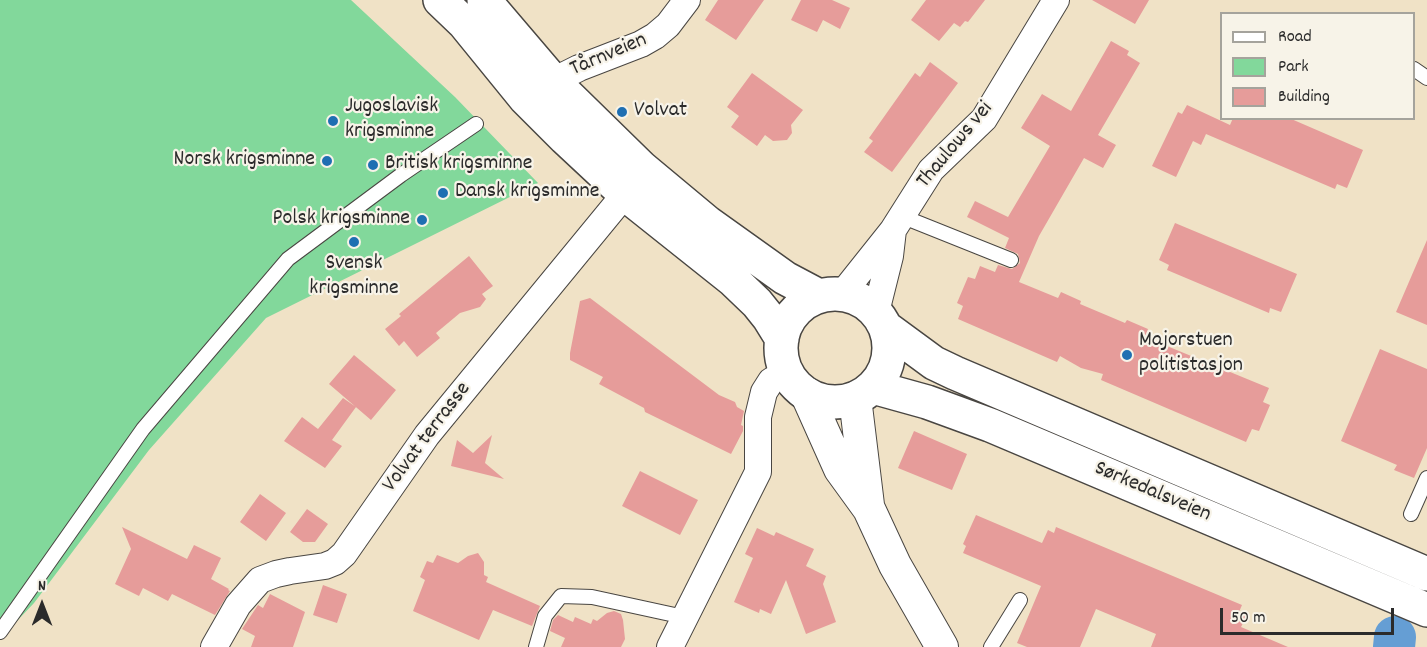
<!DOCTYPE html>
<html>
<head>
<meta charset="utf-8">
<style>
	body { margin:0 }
	#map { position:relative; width:1427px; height:647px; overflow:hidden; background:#f0e2c6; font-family:Dekko,sans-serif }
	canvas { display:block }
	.legend { position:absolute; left:1220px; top:12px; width:195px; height:108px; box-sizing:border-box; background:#f7f3e8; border:2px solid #a5a39c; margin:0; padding:8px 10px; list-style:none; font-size:18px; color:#2b2b2b }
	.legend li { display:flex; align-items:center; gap:12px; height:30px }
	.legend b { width:30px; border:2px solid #a5a39c }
	.north { position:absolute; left:12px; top:575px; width:60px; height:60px; -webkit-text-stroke:4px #f7f3e8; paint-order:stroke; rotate:0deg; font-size:16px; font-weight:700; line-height:24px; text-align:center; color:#2b2b2b }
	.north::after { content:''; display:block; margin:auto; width:21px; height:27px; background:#2b2b2b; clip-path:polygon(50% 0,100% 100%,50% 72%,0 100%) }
	.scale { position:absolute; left:1220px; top:608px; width:174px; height:27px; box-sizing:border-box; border:3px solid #2b2b2b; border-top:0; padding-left:8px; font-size:18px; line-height:21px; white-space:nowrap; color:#2b2b2b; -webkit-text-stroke:4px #f7f3e8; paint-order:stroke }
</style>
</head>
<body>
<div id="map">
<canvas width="1427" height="647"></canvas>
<ul class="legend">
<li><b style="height:8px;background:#fff"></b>Road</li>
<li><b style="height:16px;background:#82d89b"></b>Park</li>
<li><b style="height:16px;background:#e69c9a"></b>Building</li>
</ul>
<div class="north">N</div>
<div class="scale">50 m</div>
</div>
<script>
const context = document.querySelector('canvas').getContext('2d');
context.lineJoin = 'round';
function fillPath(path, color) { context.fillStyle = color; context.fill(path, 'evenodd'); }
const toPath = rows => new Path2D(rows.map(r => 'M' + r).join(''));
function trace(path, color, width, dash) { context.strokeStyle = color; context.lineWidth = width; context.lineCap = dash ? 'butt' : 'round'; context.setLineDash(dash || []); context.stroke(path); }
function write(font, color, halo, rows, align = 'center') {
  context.font = font + ' Dekko,sans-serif'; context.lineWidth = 4.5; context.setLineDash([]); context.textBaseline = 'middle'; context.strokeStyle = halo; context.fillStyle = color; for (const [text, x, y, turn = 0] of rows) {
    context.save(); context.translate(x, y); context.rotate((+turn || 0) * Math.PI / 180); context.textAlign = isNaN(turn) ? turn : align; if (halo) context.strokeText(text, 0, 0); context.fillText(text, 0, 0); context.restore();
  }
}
const green = toPath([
	[0,0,351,0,455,97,538,183,266,318,149,450,34,603,0,639]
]);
const river = toPath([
	[1394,647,1395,637]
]);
const building = toPath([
	[718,0,764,0,736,40,705,20],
	[801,0,832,0,850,8,840,29,823,20,817,32,791,20],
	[926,0,985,0,968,22,965,21,960,27,954,23,939,41,911,20],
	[1092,0,1149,0,1135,24],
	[1111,41,1129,51,1127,55,1140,63,1098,135,1116,145,1103,168,1084,158,1039,236,1019,282,1058,298,1061,292,1081,301,1080,304,1125,323,1127,320,1148,329,1145,337,1269,388,1263,402,1270,405,1259,431,1252,429,1246,442,1101,380,1103,374,1081,368,1060,356,1057,362,958,319,963,306,957,303,968,277,975,279,980,266,995,272,998,265,1012,269,1020,263,1018,254,1005,248,1009,238,967,217,975,201,1008,217,1050,146,1021,128,1042,94,1071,111],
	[930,62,958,83,892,172,864,152,873,141,869,138,915,73,920,77],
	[752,73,803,110,791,125,792,133,787,140,773,141,765,135,757,146,731,127,739,116,727,107],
	[1187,105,1230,125,1233,118,1289,118,1363,150,1347,188,1337,184,1335,189,1206,134,1201,145,1193,141,1176,177,1152,166,1178,112,1182,114],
	[1175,223,1297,274,1281,312,1270,308,1269,313,1167,270,1169,265,1159,260],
	[1427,240,1427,325,1396,312],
	[469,256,493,286,482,294,486,299,480,307,460,313,436,333,440,338,417,357,404,341,399,346,385,329,401,316,399,314],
	[590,298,719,395,735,402,737,407,744,411,741,425,743,426,743,431,731,454,645,412,644,408,599,384,603,377,570,360,570,353,580,301],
	[1380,349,1427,369,1427,448,1414,478,1394,470,1397,465,1341,441],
	[354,355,396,390,371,420,329,384],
	[343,398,356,407,332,440,342,446,325,468,284,441,302,417,318,429],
	[914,431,967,454,952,490,898,468],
	[492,435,485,463,504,479,451,466,457,440,473,453],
	[640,471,698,500,680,535,622,506],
	[260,494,286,513,266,541,240,522],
	[307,509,328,524,315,542,303,542,290,532],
	[976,515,1042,543,1048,530,1054,533,1056,527,1242,605,1239,612,1247,615,1241,627,1288,647,1151,647,1156,634,1096,609,1080,647,1027,647,1017,643,1041,586,963,553,966,546,963,544],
	[122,527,187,559,194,545,221,558,211,579,229,589,228,590,230,591,215,615,172,594,168,601,143,588,139,596,115,584,131,549],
	[757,528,774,536,776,532,814,549,806,566,826,576,823,584,836,622,806,634,786,580,771,614,760,609,759,613,734,602,753,558,745,554],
	[478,553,484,562,484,575,488,577,486,582,540,606,532,626,493,610,479,640,413,611,425,580,420,577,427,561,433,563,437,555,458,563,468,556],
	[323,585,347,594,337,623,313,615],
	[270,594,305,612,293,647,251,647,255,636,242,629,258,605,263,608],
	[614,611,621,614,623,620,625,639,621,647,561,647,565,638,550,631,553,620,558,615,573,622,575,617,591,624,593,619,597,621,607,613]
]);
const service = toPath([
	[1414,69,1427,78],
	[901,216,1011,260],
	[1411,514,1427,478],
	[0,632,143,429,288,259,401,175,476,124],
	[536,647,545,616,561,596,592,597,684,617],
	[991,647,1020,600]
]);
const minor = toPath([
	[553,81,579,68,641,44,655,36,668,25,687,0],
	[842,294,893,230,931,170,984,119,1056,0],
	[876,312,890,256,893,230],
	[214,647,238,605,260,580,276,574,290,571,325,566,335,562,344,554,427,435,625,194],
	[670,647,758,472,758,417,764,392,771,381,787,373]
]);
const tertiary = toPath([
	[806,393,840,469,869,509,895,565,942,647],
	[855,398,868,505]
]);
const primary = toPath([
	[440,0,464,23,525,98,565,138,625,194,733,280,757,303,769,318,782,339],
	[484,0,553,81,642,168,708,223,785,278,819,296],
	'781 348a54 54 0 1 1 108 0a54 54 0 1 1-108 0Z',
	[885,327,934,363,955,373,1427,574],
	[873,387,927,402,990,425,1427,610]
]);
const markers = [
	[622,112,6,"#1f6fb2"],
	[333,121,6,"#1f6fb2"],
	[327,161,6,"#1f6fb2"],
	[373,165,6,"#1f6fb2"],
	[443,193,6,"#1f6fb2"],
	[422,220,6,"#1f6fb2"],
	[354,242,6,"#1f6fb2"],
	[1127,355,6,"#1f6fb2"]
];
const streetNames = [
	["Tårnveien",609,56,-23],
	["Thaulows vei",956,146,-50],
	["Volvat terrasse",428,438,-53],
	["Sørkedalsveien",1152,493,23]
];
const poiNames = [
	["Jugoslavisk",345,108],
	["krigsminne",345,133],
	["Volvat",634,112],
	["Norsk krigsminne",315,161,"right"],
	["Britisk krigsminne",385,165],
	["Dansk krigsminne",455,193],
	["Polsk krigsminne",410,220,"right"],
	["Svensk",354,265,"center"],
	["krigsminne",354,290,"center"],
	["Majorstuen",1139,342],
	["politistasjon",1139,367]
];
fillPath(green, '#82d89b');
trace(river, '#659ed4', 42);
fillPath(building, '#e69c9a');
trace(service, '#494642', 16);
trace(minor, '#494642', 28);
trace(tertiary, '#494642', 34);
trace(primary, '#494642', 36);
trace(service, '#fff', 14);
trace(minor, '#fff', 26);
trace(tertiary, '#fff', 32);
trace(primary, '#fff', 33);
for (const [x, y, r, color] of markers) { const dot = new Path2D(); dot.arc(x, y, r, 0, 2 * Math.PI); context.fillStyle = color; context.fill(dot); trace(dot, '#f7f3e8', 2); }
write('22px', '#2b2b2b', '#f7f3e8', streetNames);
write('22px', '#2b2b2b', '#f7f3e8', poiNames, 'left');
</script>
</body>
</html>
